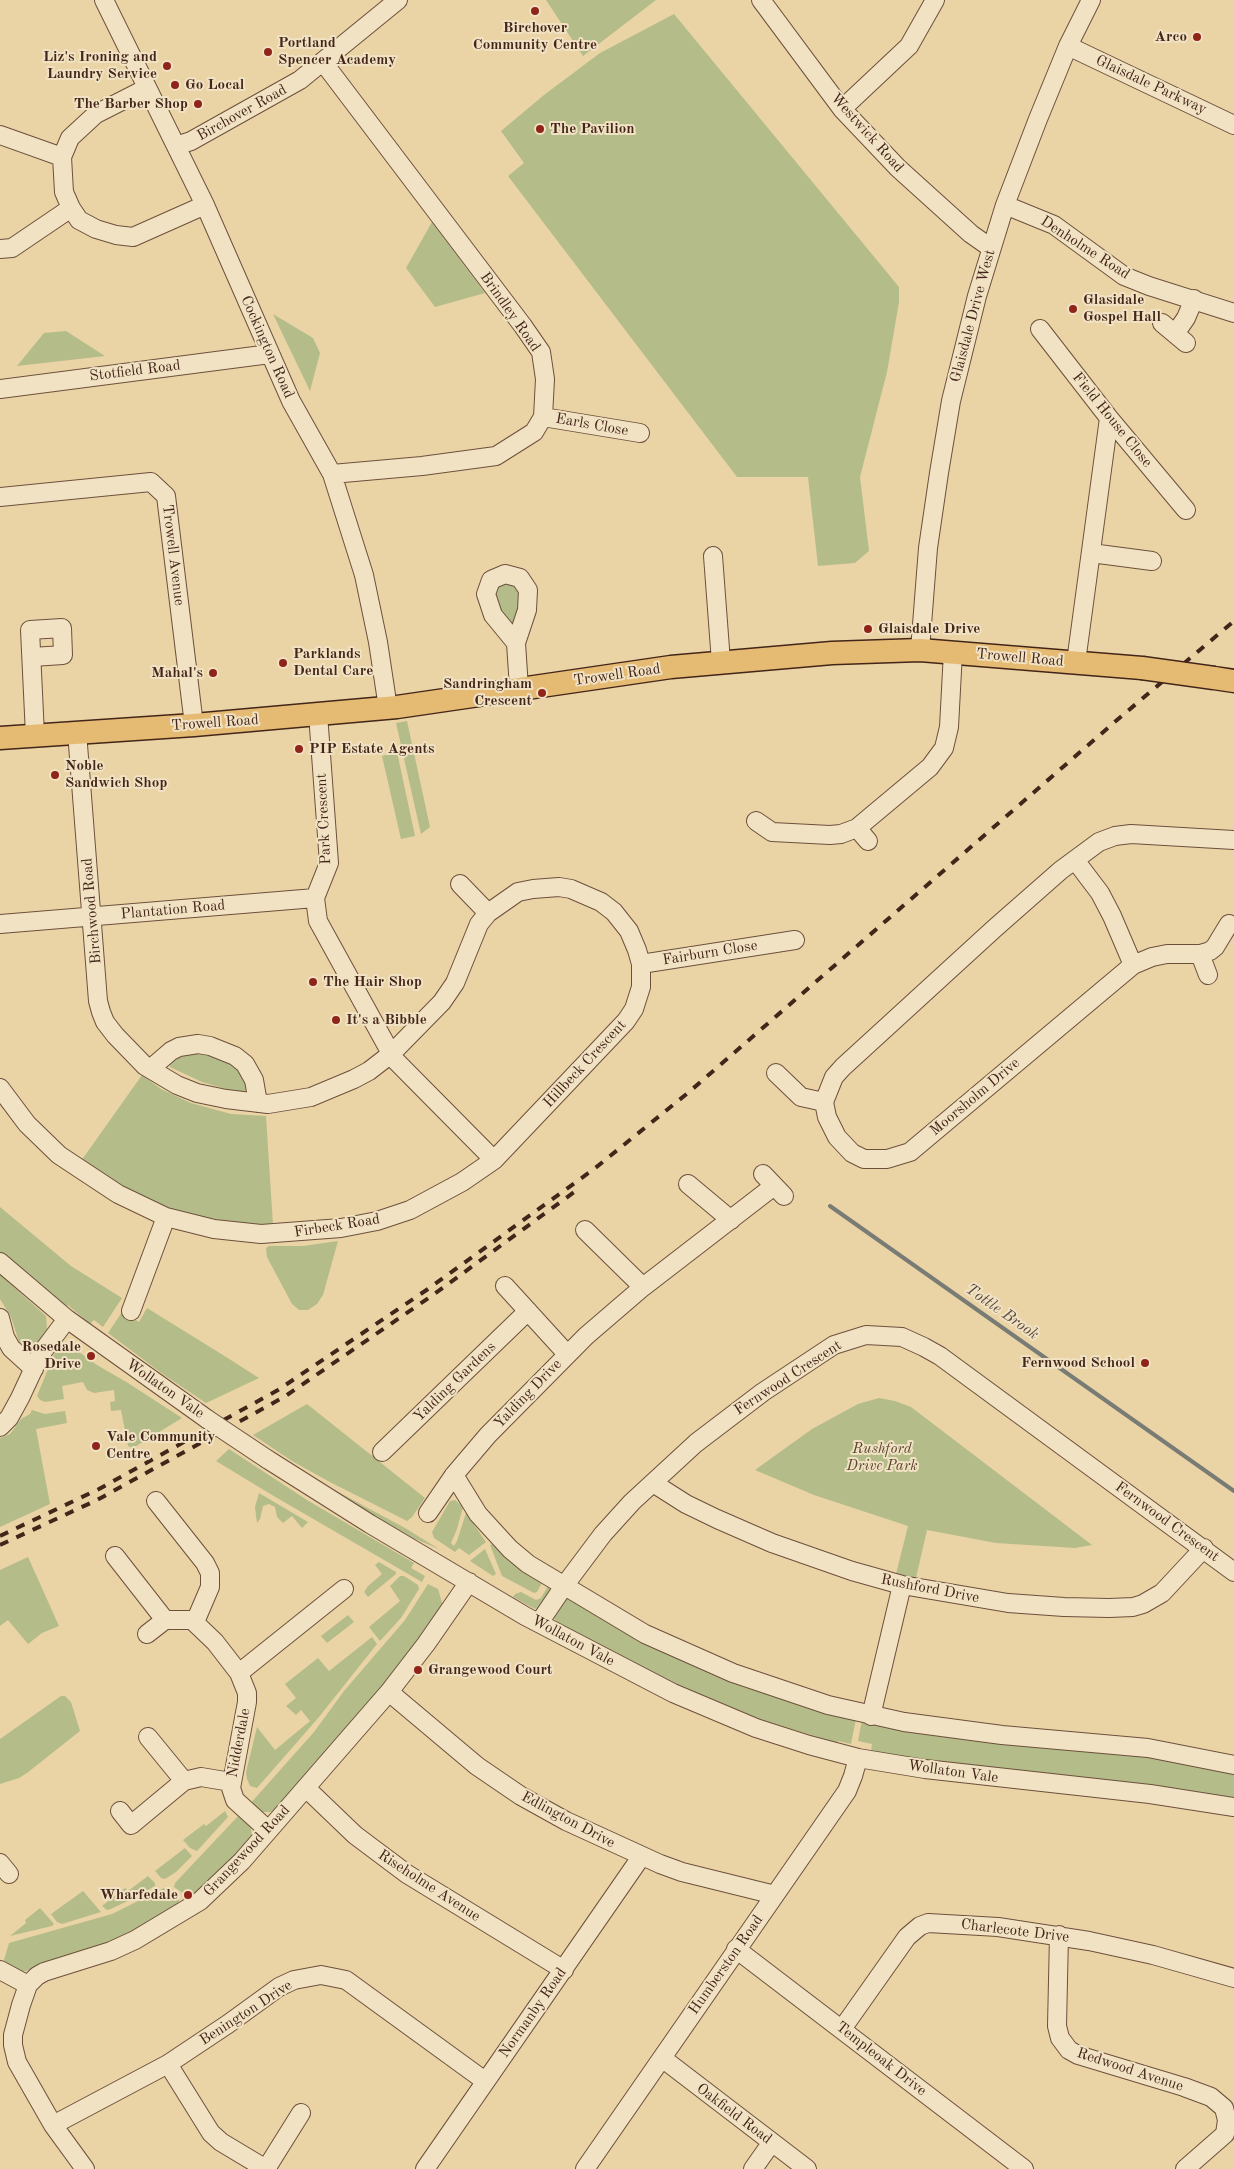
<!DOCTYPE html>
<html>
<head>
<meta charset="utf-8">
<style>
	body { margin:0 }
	canvas { display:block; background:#ead3a5 }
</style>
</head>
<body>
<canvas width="1234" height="2169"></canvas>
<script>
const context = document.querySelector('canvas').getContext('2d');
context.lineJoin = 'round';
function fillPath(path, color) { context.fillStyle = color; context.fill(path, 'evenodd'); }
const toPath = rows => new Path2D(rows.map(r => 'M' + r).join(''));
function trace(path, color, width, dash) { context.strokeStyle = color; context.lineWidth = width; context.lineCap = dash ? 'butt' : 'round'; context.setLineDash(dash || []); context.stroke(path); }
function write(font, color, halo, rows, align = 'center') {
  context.font = font + ' "Old Standard TT",serif'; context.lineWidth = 4; context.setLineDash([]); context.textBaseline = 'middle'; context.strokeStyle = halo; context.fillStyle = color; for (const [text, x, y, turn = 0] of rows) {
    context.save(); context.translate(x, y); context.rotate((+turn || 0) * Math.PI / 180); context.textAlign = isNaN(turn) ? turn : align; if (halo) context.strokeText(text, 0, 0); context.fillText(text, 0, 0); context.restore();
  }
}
const green = toPath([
	[546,0,656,0,583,56],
	[674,14,899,287,899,302,887,372,860,477,869,551,855,563,818,566,808,477,737,477,508,176,524,163,501,131,544,95,600,53],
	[432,222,485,293,435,307,406,268],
	[273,314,313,338,320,353,310,391],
	[66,331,105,356,17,366,44,333],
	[502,584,511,584,519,590,522,599,513,633,492,597,495,590],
	[407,721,430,827,421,834,396,723],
	[397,752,415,836,401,839,382,756],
	[199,1050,236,1064,249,1089,242,1092,233,1091,202,1082,170,1067,170,1058],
	[142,1075,161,1089,191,1103,231,1114,266,1116,273,1225,237,1223,188,1214,165,1207,121,1185,81,1161],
	[0,1207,71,1266,122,1298,103,1327,94,1320,90,1324,68,1305,65,1308,0,1252],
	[338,1241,323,1295,317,1304,308,1310,299,1310,292,1304,267,1257,266,1248,269,1246,303,1246],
	[0,1275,46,1316,47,1329,39,1343,36,1342,27,1346,19,1342,11,1317,0,1299],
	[147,1308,223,1355,259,1378,206,1403,164,1375,108,1333,122,1312,139,1322],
	[65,1347,75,1349,97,1365,128,1383,182,1418,133,1448,128,1446,121,1410,111,1411,110,1402,115,1401,114,1390,94,1393,87,1390,83,1382,62,1386,64,1399,45,1402,40,1400,37,1396,55,1352],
	[879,1398,895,1401,911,1407,1092,1545,1075,1548,996,1543,927,1530,916,1578,896,1574,908,1526,814,1495,755,1470,812,1429,858,1404],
	[307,1404,425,1498,412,1517,407,1521,328,1481,292,1461,253,1435],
	[32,1410,45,1414,65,1411,67,1423,36,1429,50,1504,0,1527,0,1438,10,1434,21,1419,30,1414],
	[229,1449,307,1500,414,1563,411,1568,425,1576,422,1582,272,1495,216,1461],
	[314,1479,405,1528,439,1549,413,1538,313,1481],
	[259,1493,308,1522,302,1528,292,1516,283,1523,277,1517,275,1507,269,1504,263,1506,260,1519,257,1523,255,1507],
	[455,1500,463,1507,457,1529,451,1543,454,1546,457,1541,466,1513,486,1542,469,1555,459,1548,455,1552,434,1538,432,1532,450,1501],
	[496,1543,543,1581,537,1592,534,1593,502,1576,490,1545],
	[485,1549,496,1574,493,1576,470,1561],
	[28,1557,59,1626,42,1633,28,1644,8,1620,0,1626,0,1570],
	[379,1562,396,1572,396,1574,368,1597,364,1592,368,1586,382,1574,375,1565],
	[400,1576,404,1576,418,1585,419,1589,401,1618,380,1641,369,1627,400,1601,390,1586],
	[428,1584,438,1589,443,1606,400,1668,278,1808,272,1812,260,1812,249,1805,314,1732,344,1691,405,1620],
	[548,1586,551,1591,542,1607,536,1609,531,1607,513,1597,515,1594,521,1592,536,1600,541,1598],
	[568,1599,618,1625,856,1719,851,1744,838,1741,837,1743,762,1720,679,1687,558,1623,554,1618,553,1611,560,1602],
	[348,1615,354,1622,327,1643,321,1636],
	[372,1637,377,1644,319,1717,257,1788,250,1786,247,1779,246,1772,257,1727,275,1750,310,1721,301,1710,296,1715,286,1706,296,1698,285,1684,318,1658,329,1671],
	[61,1696,65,1696,71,1702,80,1731,27,1773,19,1778,0,1784,0,1739],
	[862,1720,1127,1751,1234,1771,1234,1798,1126,1783,936,1763,871,1751,872,1744,858,1741],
	[225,1811,228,1817,197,1851,190,1848,183,1840,204,1824,206,1826],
	[240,1814,249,1821,251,1828,252,1835,248,1842,207,1884,193,1894,187,1896,174,1887,175,1883],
	[185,1848,192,1856,176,1872,165,1879,161,1878,155,1871],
	[148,1876,155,1883,155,1886,138,1896,111,1909,107,1910,102,1906,125,1888,128,1891],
	[164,1888,179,1900,179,1903,130,1935,20,1973,6,1965,4,1960,9,1943,112,1914],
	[83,1891,101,1912,62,1924,57,1922,51,1914],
	[40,1908,54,1924,52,1926,10,1936,26,1923,25,1920]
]);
const stream = toPath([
	[830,1206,1234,1491]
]);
const minor = toPath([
	[104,0,205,205,291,401,332,474,364,575,378,642,388,708],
	[761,0,842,109,898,168,971,234,991,248],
	[1068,46,1234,125],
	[323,62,523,326,541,352,545,379,543,417,534,432,496,456,422,466,332,474],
	[147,88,96,114,70,138,62,157,64,192,71,208,79,220,96,229,116,235,133,237,205,205],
	[842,109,909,46,935,0],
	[0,135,62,157],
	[176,146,191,141,300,80,398,0],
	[1005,205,1054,225,1124,276,1149,286,1234,313],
	[0,249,12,248,71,208],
	[1162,323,1186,343],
	[1040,329,1109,418,1186,510],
	[1175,334,1186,318,1194,299],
	[0,389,270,354],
	[543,417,640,433],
	[0,497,151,482,166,496,194,725],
	[1091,553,1152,561],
	[713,556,721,662],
	[516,643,527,610,528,590,520,578,505,574,491,580,486,594,493,615,516,643,519,688],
	[920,650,928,548,939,473,951,401,977,296,1005,205,1038,119,1068,46,1091,0],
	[32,657,63,655,62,628,30,630,35,735],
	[1076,662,1109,418],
	[318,714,329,863,315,898,318,921,394,1059,494,1160],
	[756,821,772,832,830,835,841,834,857,828,930,767,944,748,949,727,953,652],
	[857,828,868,841],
	[1075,860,1100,893,1112,916,1133,965],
	[460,884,488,913],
	[0,924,315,898],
	[1229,924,1215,947,1210,951,1200,954,1167,954,1152,957,1133,965,910,1152,887,1159,864,1159,852,1153,837,1137,827,1117,824,1102,834,1077,843,1067,995,928,1061,870,1099,842,1115,836,1131,834,1234,840],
	[1200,954,1208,975],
	[641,964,795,940],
	[150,1069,171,1051,179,1047,198,1044,210,1046,235,1056,245,1064,254,1080,258,1103],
	[776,1073,801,1097,824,1102],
	[0,1088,27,1124,59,1155,118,1194,166,1217,214,1229,261,1234,341,1228,377,1221,410,1210,462,1182,494,1160,626,1021,634,1009,641,987,641,964,637,950,629,931,614,912,601,902,571,889,559,887,533,889,518,892,488,913,479,924,455,983,442,1002,391,1054,369,1071,354,1079,311,1097,268,1104,226,1099,197,1093,177,1085,145,1066,115,1035,105,1022,101,1012,98,1001,77,732],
	[763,1174,784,1196],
	[688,1184,731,1220],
	[585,1230,643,1287],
	[0,1262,67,1319,207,1419],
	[505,1286,567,1354],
	[131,1311,166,1217],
	[0,1318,5,1337,11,1348,34,1369],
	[0,1427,9,1418,20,1398,40,1355,67,1319],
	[382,1452,528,1311],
	[267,1459,370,1524,525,1616,673,1693,756,1728,809,1745,858,1758,925,1769,1150,1794,1234,1807],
	[454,1475,478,1514,510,1549,528,1564,645,1634,733,1673,828,1705,904,1722,1002,1735,1148,1748,1234,1765],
	[653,1483,686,1504,717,1519,772,1543,852,1571,902,1585,1008,1603,1064,1607,1109,1608,1133,1607,1143,1604,1162,1593,1204,1548],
	[156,1501,205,1563,210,1573,210,1587,195,1622],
	[428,1513,454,1475,488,1435,586,1336,643,1287,774,1186],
	[115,1556,165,1620],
	[539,1623,564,1586,603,1534,632,1502,696,1443,763,1392,834,1345,866,1335,902,1337,924,1347,940,1356,1234,1572],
	[147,1634,165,1620,192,1620,215,1642,239,1673,247,1693,247,1702,231,1788,235,1800,268,1830],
	[239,1673,344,1589],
	[389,1692,477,1766,521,1796,566,1821,660,1864,682,1872,775,1895],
	[871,1716,902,1585],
	[148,1737,184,1781],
	[306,1788,355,1835,407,1874,564,1970],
	[120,1811,131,1825,184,1781,201,1777,231,1782],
	[0,1863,9,1874],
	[1059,1935,1057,2026,1060,2038,1069,2050,1078,2055,1184,2087,1211,2097,1224,2108,1227,2120,1225,2134,1185,2169],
	[736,1949,1024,2169],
	[0,1970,28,1985],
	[842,2029,907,1937,920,1926,928,1923,998,1927,1089,1941,1153,1955,1234,1978],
	[662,2058,807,2169],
	[168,2064,211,2133,221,2142,266,2169],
	[53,2125,168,2064,228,2024,279,1987,294,1980,321,1975,346,1980,485,2081],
	[85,2169,53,2125,17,2062,13,2045,13,2035,21,2005,28,1985,37,1976,44,1972,111,1951,135,1940,200,1901,242,1861,389,1692,426,1644,469,1582],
	[266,2169,301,2113],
	[425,2169,641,1857],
	[585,2169,847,1791,853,1776,858,1758],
	[753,2169,772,2142]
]);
const major = toPath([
	[1214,678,1234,681],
	[0,738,194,725,397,707,671,667,832,653,920,650,1142,668]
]);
const rail = toPath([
	[0,1536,99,1489,278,1390,428,1289,594,1169,689,1092,1117,720,1234,621],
	[0,1545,97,1500,284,1397,433,1295,577,1190]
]);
const minorBridge = toPath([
	[207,1419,267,1459]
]);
const majorBridge = toPath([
	[1142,668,1214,678]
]);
const markers = [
	[535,11,5,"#8f2418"],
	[1197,37,5,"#8f2418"],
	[268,52,5,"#8f2418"],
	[167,66,5,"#8f2418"],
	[175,85,5,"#8f2418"],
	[198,104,5,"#8f2418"],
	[540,129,5,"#8f2418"],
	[1073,309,5,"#8f2418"],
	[868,629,5,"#8f2418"],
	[283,663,5,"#8f2418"],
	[213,673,5,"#8f2418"],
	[542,693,5,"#8f2418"],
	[299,749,5,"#8f2418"],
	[55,775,5,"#8f2418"],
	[313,982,5,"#8f2418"],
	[336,1020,5,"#8f2418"],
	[91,1356,5,"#8f2418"],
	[1145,1363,5,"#8f2418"],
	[96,1446,5,"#8f2418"],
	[418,1670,5,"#8f2418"],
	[188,1895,5,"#8f2418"]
];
const poiNames = [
	["Birchover",535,28,"center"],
	["Community Centre",535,45,"center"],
	["Arco",1187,37,"right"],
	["Portland",278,43],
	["Spencer Academy",278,60],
	["Liz's Ironing and",157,57,"right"],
	["Laundry Service",157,74,"right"],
	["Go Local",185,85],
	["The Barber Shop",188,104,"right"],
	["The Pavilion",550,129],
	["Glasidale",1083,300],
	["Gospel Hall",1083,317],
	["Glaisdale Drive",878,629],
	["Parklands",293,654],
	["Dental Care",293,671],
	["Mahal's",203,673,"right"],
	["Sandringham",532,684,"right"],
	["Crescent",532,701,"right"],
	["PIP Estate Agents",309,749],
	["Noble",65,766],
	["Sandwich Shop",65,783],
	["The Hair Shop",323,982],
	["It's a Bibble",346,1020],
	["Rosedale",81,1347,"right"],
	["Drive",81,1364,"right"],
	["Fernwood School",1135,1363,"right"],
	["Vale Community",106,1437],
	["Centre",106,1454],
	["Grangewood Court",428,1670],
	["Wharfedale",178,1895,"right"]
];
const streetNames = [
	["Glaisdale Parkway",1151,85,25],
	["Birchover Road",242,113,-29],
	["Westwick Road",867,133,48],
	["Denholme Road",1085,248,33],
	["Brindley Road",510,312,55],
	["Glaisdale Drive West",973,316,-75],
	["Cockington Road",267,347,66],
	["Stotfield Road",135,371,-7],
	["Field House Close",1112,420,51],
	["Earls Close",592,425,10],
	["Trowell Avenue",173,555,83],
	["Trowell Road",1020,658,5],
	["Trowell Road",617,675,-8],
	["Trowell Road",215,723,-4],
	["Park Crescent",324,819,-93],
	["Plantation Road",173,910,-5],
	["Birchwood Road",92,911,-95],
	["Fairburn Close",710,953,-9],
	["Hillbeck Crescent",585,1064,-47],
	["Moorsholm Drive",975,1097,-40],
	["Firbeck Road",337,1226,-9],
	["Fernwood Crescent",788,1378,-33],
	["Yalding Gardens",455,1382,-44],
	["Wollaton Vale",165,1389,35],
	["Yalding Drive",528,1394,-46],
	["Fernwood Crescent",1167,1522,36],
	["Rushford Drive",930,1589,11],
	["Wollaton Vale",573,1641,28],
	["Nidderdale",239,1743,-79],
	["Wollaton Vale",953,1772,8],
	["Edlington Drive",568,1820,28],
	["Grangewood Road",247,1851,-47],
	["Riseholme Avenue",429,1886,33],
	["Charlecote Drive",1015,1931,7],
	["Humberston Road",726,1965,-55],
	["Benington Drive",246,2013,-33],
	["Normanby Road",533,2013,-55],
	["Templeoak Drive",881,2059,38],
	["Redwood Avenue",1130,2070,18],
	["Oakfield Road",734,2114,37]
];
const parkNames = [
	["Rushford",882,1449],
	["Drive Park",882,1466]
];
const waterNames = [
	["Tottle Brook",1002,1312,35]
];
fillPath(green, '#b4bd89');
trace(stream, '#787c74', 4);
trace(minor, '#6d503c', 20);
trace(major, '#432519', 25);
trace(minor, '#f1e2c4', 18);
trace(major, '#e5ba72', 22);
trace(rail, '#432519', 4, [9, 9]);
trace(minorBridge, '#6d503c', 20, []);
trace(majorBridge, '#432519', 25, []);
trace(minorBridge, '#f1e2c4', 18);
trace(majorBridge, '#e5ba72', 22);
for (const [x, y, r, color] of markers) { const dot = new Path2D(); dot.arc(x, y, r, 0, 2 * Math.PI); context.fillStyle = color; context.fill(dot); trace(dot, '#f1e2c4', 2); }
write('bold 15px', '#432519', '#f1e2c4', poiNames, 'left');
write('15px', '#432519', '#f1e2c4', streetNames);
write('italic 15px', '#5a432f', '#f1e2c4', parkNames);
write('italic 16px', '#59493f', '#f1e2c4', waterNames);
</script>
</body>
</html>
